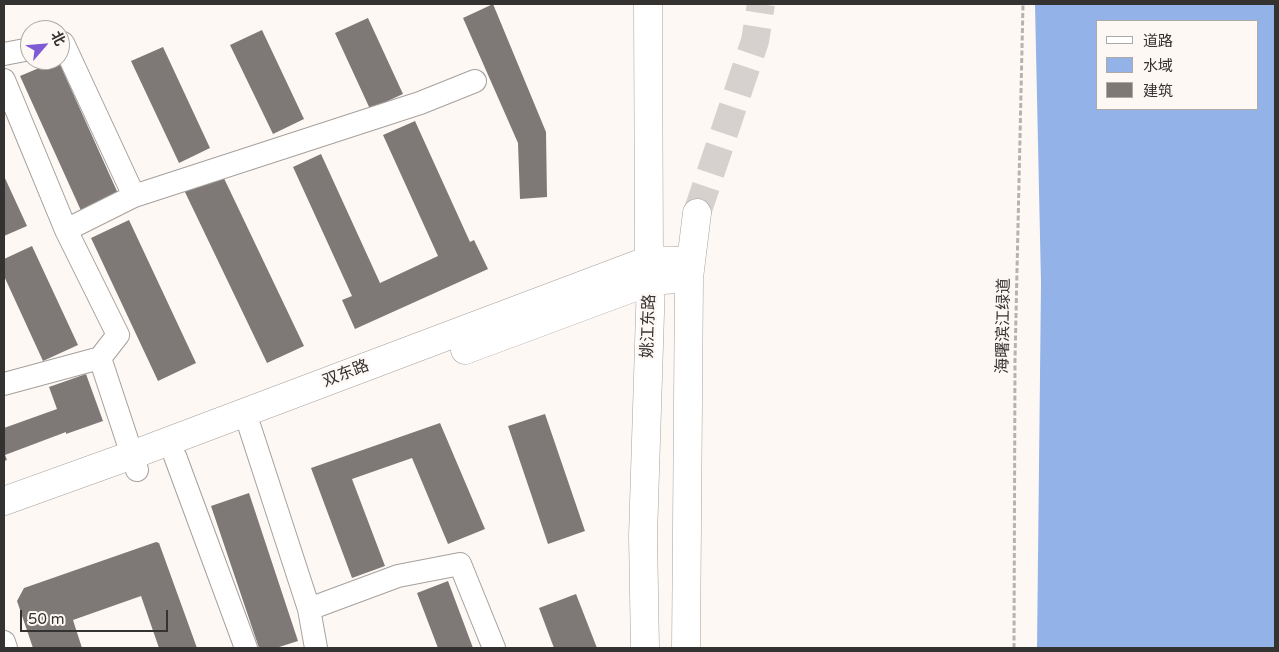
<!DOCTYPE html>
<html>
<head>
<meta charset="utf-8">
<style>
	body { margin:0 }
	#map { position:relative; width:1279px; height:652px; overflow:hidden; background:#fef8f5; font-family:"Varela Round","Noto Sans SC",sans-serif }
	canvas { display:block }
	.frame { position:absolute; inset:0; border:5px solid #353332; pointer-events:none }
	.legend { position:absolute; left:1096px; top:20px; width:162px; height:90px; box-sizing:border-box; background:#fef8f5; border:1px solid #aea9a7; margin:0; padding:6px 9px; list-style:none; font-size:15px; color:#353332 }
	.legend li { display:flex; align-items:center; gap:10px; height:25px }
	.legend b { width:25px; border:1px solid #aea9a7 }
	.north { position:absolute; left:20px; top:20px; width:50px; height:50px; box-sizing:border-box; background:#fef8f5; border:1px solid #aea9a7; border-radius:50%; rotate:63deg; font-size:14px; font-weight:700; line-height:20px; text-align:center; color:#353332 }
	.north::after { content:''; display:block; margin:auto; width:18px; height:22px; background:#7e5ad4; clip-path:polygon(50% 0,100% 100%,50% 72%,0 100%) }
	.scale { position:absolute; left:20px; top:610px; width:148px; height:22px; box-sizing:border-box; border:2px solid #353332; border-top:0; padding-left:6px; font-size:15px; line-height:18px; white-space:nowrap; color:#353332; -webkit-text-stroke:4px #fef8f5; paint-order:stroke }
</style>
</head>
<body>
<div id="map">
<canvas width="1279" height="652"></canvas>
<div class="frame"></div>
<ul class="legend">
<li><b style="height:6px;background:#fff"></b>道路</li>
<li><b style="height:14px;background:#93b2e8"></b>水域</li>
<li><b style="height:14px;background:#7e7976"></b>建筑</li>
</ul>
<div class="north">北</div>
<div class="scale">50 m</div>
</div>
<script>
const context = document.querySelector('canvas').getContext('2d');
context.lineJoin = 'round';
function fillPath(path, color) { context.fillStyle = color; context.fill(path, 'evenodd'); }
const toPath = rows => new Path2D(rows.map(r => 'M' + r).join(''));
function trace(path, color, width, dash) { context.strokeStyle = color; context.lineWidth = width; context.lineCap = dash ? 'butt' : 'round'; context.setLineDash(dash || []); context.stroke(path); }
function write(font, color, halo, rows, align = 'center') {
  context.font = font + ' "Varela Round","Noto Sans SC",sans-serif'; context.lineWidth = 5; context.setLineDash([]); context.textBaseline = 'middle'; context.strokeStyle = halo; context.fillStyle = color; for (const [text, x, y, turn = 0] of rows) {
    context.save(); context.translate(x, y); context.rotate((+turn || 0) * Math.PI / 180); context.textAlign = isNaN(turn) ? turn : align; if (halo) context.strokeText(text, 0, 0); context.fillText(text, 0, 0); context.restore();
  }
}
const water = toPath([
	[1035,4,1275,4,1275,648,1037,648,1041,283],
	[1098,21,1258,21,1258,109,1098,109]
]);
const building = toPath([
	[493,4,546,132,547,197,520,199,518,143,463,18],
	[368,18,403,94,370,109,335,33],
	[262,30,304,119,273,134,230,45],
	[163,47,210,148,179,163,131,61],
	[58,60,120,198,83,215,20,76],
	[415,121,470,242,474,240,488,269,355,329,342,300,352,296,293,167,321,154,380,283,438,256,383,135],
	[221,172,304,346,267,363,184,190],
	[4,176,27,226,4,236],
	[129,220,196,363,158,381,91,238],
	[32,246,78,345,43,361,4,276,4,259],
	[86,374,103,421,66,434,66,432,5,455,7,460,4,461,4,428,57,409,49,387],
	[545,414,585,531,548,544,508,426],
	[440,423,485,529,448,544,412,458,352,479,385,566,352,578,311,468],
	[249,493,298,641,276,648,259,648,211,506],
	[156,542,159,543,197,648,159,648,141,596,73,620,82,648,33,648,17,601,24,588],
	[448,581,473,648,438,648,417,593],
	[576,594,597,648,554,648,539,608]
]);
const majorTunnel = toPath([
	[697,213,755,41,761,4]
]);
const path = toPath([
	[1014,648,1015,360,1023,4]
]);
const minor = toPath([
	[4,54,30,49],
	[4,80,66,230,134,196,63,43,60,44],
	[134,196,420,103,475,81],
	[66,230,118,335,100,358],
	[4,384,100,358,137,470],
	[250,428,309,609,398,576,460,564,494,648],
	[175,456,246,648],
	[309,609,316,648],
	[4,642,6,648]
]);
const major = toPath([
	[465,350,651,281,689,278],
	[4,501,132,455,649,260,691,261],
	[645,648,643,536,651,281,649,260,648,4],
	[686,648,689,278,697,213]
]);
const streetNames = [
	["姚江东路",649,326,-88],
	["海曙滨江绿道",1004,326,-89],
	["双东路",346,374,-21]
];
fillPath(water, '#93b2e8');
fillPath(building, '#7e7976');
trace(majorTunnel, '#d6d1ce', 28, [28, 14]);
trace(minor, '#a6a09d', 24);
trace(major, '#a6a09d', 29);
trace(path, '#b7b2b0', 3, [5, 2.5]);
trace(minor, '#fff', 22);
trace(major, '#fff', 28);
write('16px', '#353332', '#fef8f5', streetNames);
</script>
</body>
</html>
